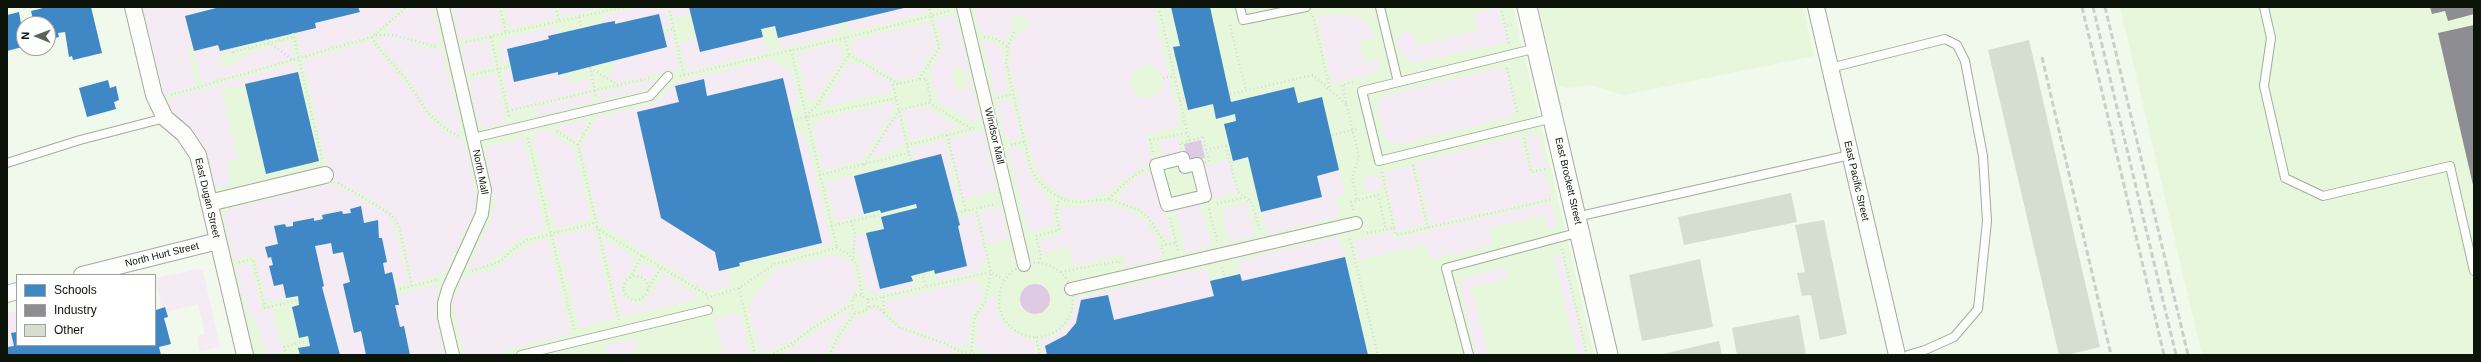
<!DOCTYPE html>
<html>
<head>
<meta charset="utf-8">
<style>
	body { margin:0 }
	#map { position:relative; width:2481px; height:362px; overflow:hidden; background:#f0f9ec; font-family:Helvetica,sans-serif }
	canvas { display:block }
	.frame { position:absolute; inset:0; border:8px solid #0c1308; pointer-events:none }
	.legend { position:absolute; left:16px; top:274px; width:140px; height:72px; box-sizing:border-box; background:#fff; border:1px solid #9ea19c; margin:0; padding:5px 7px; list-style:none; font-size:12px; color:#0c1308 }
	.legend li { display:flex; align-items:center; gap:8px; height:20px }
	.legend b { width:20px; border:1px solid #9ea19c }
	.north { position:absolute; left:16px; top:16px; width:40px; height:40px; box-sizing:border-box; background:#fff; border:1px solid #9ea19c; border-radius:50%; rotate:271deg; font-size:11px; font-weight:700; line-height:16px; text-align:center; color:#0c1308 }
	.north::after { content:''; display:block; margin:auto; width:14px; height:18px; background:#5c6458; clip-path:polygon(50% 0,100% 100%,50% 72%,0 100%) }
</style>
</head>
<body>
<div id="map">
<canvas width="2481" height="362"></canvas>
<div class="frame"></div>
<ul class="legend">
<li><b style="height:11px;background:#3f88c5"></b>Schools</li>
<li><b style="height:11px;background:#8d8d92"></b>Industry</li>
<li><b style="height:11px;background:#d6ded2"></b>Other</li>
</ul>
<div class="north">N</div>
</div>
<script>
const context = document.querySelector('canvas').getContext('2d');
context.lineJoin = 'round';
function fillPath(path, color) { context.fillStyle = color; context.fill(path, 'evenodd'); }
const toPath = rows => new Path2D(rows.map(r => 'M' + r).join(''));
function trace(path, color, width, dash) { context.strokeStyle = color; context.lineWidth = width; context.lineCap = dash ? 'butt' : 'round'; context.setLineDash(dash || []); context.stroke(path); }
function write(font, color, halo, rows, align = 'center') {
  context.font = font + ' Helvetica,sans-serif'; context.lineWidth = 4; context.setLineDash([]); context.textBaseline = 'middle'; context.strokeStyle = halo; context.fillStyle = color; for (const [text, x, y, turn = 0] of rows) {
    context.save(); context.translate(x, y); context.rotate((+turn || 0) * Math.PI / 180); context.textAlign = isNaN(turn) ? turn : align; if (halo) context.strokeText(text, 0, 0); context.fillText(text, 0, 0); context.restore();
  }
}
const built = toPath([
	[143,7,1513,7,1594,355,254,355,202,141,167,108],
	[1539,7,1803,7,1814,56,1624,95,1590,85,1567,88,1558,86],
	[2120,7,2474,7,2474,355,2202,355]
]);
const green = toPath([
	[142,7,220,7,185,16,193,47,187,48,196,86,164,95],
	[358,7,402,7,383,26,366,37,302,55,297,32,316,28,315,23,359,12],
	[410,7,432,7,441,44,427,44,385,32,397,17],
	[452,7,496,7,502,31,459,40],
	[504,7,553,7,555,18,513,28,508,24],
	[559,7,605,7,561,17],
	[640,7,666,7,670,26,662,28,659,14,615,24,614,21,604,23,602,15],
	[672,7,689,7,691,14,674,18],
	[907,7,926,7,928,13,853,31,849,29,847,22],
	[1153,7,1180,126,1146,135,1152,163,1135,171,1111,190,1088,199,1063,196,1046,184,1034,166,1010,68,1010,51,1017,34,1022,33,1029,27,1027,18,1018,14,1013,17,1010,21,1012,30,1007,39,1003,41,993,34,980,33,974,8],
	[1150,65,1158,70,1163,78,1162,88,1158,94,1151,98,1143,98,1136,95,1131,89,1130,80,1133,71,1141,66],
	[1492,7,1499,7,1507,42,1413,63,1400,52,1396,42,1404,32,1412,32,1415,46,1477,31,1474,14],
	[1335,14,1354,16,1362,19,1367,24,1374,37,1359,41,1364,63,1379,59,1378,72,1332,84,1317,16],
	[955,15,970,75,965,76,965,71,959,67,954,69,952,75,955,86,960,91,967,88,966,79,970,78,980,120,973,121,938,102,930,70,943,49,936,19],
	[930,22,935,47,916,76,899,80,854,54,851,50,851,45,854,40],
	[837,24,839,31,837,35,781,49,778,38],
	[556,26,558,34,548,36,549,39,507,49,510,62,500,64,500,45,503,39],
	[672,32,679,69,619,83,605,75,614,73,612,62,623,60,623,57,667,47,664,34],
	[388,36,403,39,425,49,442,49,462,134,451,131,423,103,410,80,375,39],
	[763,37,767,52,690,71,685,68,680,43,697,39,700,52],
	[489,40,494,66,467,72,461,45],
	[982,40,994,42,1001,47,1003,53,1004,73,1008,86,1003,93,995,95],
	[370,41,405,83,430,119,451,136,463,138,475,189,475,209,445,273,413,282,399,223,395,217,384,207,329,176,303,60],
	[290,42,294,58,202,84,194,51,218,45,229,49,230,51,224,53,220,59,223,66,230,67,253,51],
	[836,44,842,48,842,60,815,100,807,99,797,53],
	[769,60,791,71,799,102,791,111,783,78,707,96,703,79,675,86,679,102,637,112,661,217,715,252,719,271,727,269,731,286,709,292,599,223,581,146,597,117,653,104,674,83],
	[295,63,298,72,221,90,238,159,227,161,230,179,228,186,215,186,199,138,167,108,165,100],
	[858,63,889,81,892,92,821,107,847,65],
	[1500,68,1507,74,1514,108,1512,117,1396,145,1385,138,1377,106,1385,95],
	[512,70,514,82,558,72,559,75,566,73,569,83,589,79,591,90,510,109,502,73],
	[496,74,506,123,486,128,479,123,469,80],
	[657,79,647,89,600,100,599,93],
	[592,94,594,102,536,116,534,108],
	[1006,100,1013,104,1020,133,1015,140,1006,142,996,102],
	[894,103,895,108,861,161,823,170,813,128,820,119],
	[924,106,960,128,910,140,903,111],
	[898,113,904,141,894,151,869,158],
	[588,119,579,138,573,139,554,127],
	[546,130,574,148,591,220,554,228,532,132],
	[983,131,997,190,963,199,949,139],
	[796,132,806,137,832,244,777,257,777,254,822,243],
	[1531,134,1542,139,1541,146,1543,157,1548,166,1533,169,1528,144,1528,135],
	[1519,136,1530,175,1545,172,1551,197,1430,226,1416,162],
	[1177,137,1181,154,1163,158,1159,141],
	[524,138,545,230,520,239,488,263,468,268,492,217,495,203,486,154,487,149,490,146],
	[944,140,958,200,954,201,952,194,915,161,912,148],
	[1016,147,1023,151,1032,178,1051,202,1054,226,1028,232,1008,149],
	[1228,160,1236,193,1212,198,1204,166],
	[1412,166,1425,225,1397,231,1384,172],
	[1154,170,1172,239,1168,240,1143,210,1117,198,1132,180],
	[1339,170,1345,193,1336,196,1340,216,1267,234,1261,212,1322,197,1317,176],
	[1378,174,1382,189,1366,193,1362,178],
	[854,176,864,214,835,221,826,182],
	[332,183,387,214,393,221,409,283,395,286,392,273,385,274,383,263,387,262,382,238,379,238,378,220,364,223,361,206,350,209,351,213,343,214,342,211,322,215,323,219,314,221,313,218,293,222,293,226,286,227,285,224,274,226,278,244,265,247,268,257,271,257,273,265,269,266,274,286,283,284,286,298,270,302,266,299,255,255,234,260,224,219,226,210],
	[1199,202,1211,247,1186,252,1175,208],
	[1552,202,1556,222,1554,229,1548,227,1544,215,1489,228,1492,242,1489,246,1433,259,1429,257,1426,244,1359,260,1354,241,1392,232,1394,239],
	[1104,204,1127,210,1145,220,1156,237,1161,259,1126,267,1123,254,1073,266,1069,247,1043,253,1040,240,1063,234,1059,216,1062,208],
	[1246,204,1255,236,1230,242,1222,210],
	[1001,207,1009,239,987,244,979,213],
	[975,214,986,258,978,272,937,281,935,274,967,266,958,226,960,225,958,218],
	[593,228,615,319,579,328,556,236],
	[866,233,880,289,913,281,913,286,881,295,876,295,869,290,864,282,853,237],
	[1340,236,1345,257,1242,281,1237,261],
	[602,237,637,259,621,284,622,296,626,301,637,304,643,303,649,298,664,274,695,293,696,300,621,317],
	[548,240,571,334,511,348,502,355,464,355,453,306,454,298,463,278,491,271,531,243],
	[331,243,333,254,343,252,350,282,343,284,354,332,361,331,366,355,340,355,322,287,324,286,315,246],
	[1560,253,1563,260,1585,355,1577,355,1554,259],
	[835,255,847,258,851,262,856,276,857,291,850,294,847,304,824,316,789,342,760,355,750,315,750,304,754,297,777,268],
	[643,262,657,269,650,281,644,276,637,274],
	[246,263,251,266,262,310,272,308,283,353,265,355,258,324,247,312,235,266],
	[1207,268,1214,296,1114,320,1108,295,1082,300,1076,323,1047,355,1043,355,1040,340,1053,337,1065,328,1073,316,1076,298],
	[1502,268,1508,271,1506,279,1471,287,1488,355,1476,355,1459,280],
	[199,269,203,271,220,347,200,351,197,336,205,334,198,304,167,312,165,307,162,308,155,278],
	[972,281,978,284,983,294,981,301,971,315,967,346,955,345,906,326,900,323,886,307,885,304,888,301],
	[439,284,434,309,444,355,410,355,404,326,400,327,395,305,399,304,397,295],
	[993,294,995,296,996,311,1001,321,1012,334,1034,341,1037,355,988,355,975,348,978,316],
	[875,308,900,329,946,345,959,355,832,355,836,344,855,318,862,316],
	[17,311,17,332,14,346,8,347,7,313],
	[849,311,851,313,835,334,825,355,778,355,791,349,827,323],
	[735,314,741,317,750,355,723,355,714,319],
	[634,339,637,351,623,355,608,355,606,348,608,344]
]);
const water = toPath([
	[1201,140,1205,158,1188,162,1184,144],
	'1020 299a15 15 0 1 1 30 0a15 15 0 1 1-30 0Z'
]);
const schools = toPath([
	[47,7,91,7,102,53,73,60,72,56,69,57,65,32,58,33,59,37,48,40,48,24,34,24,31,11],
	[220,7,358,7,360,12,315,23,316,28,220,51,218,45,194,51,185,16],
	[689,7,904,7,904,8,778,38,775,26,761,29,763,37,700,52],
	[1171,7,1210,7,1231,102,1294,87,1298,103,1322,97,1339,170,1317,176,1322,197,1261,212,1248,157,1233,161,1224,124,1236,121,1235,114,1216,119,1213,104,1188,110,1173,47,1180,46],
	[19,12,24,41,20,42,22,47,7,51,7,15],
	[659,14,667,47,566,73,558,75,558,72,514,82,507,49,549,39,548,36,604,23,615,21,615,24],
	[298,72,319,161,266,174,245,84],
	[783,78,822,243,739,263,740,266,719,271,715,252,661,218,637,112,679,102,675,86,704,79,707,96],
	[108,80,110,88,116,86,119,100,114,102,116,109,87,117,79,88],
	[941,154,960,225,958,226,967,266,935,274,934,270,911,276,913,281,880,289,866,233,884,229,881,217,917,208,916,204,881,213,880,210,864,214,854,176],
	[361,206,364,223,378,220,379,238,382,238,387,262,383,263,385,274,392,272,399,305,395,305,400,327,404,326,410,355,366,355,361,331,354,333,343,284,350,282,343,252,333,254,331,243,315,246,324,286,322,287,340,355,300,355,298,348,310,346,308,336,299,338,292,307,299,305,298,296,286,298,283,284,274,286,269,266,273,265,271,257,268,258,265,247,278,244,274,226,285,224,286,227,293,226,293,222,314,218,314,221,323,219,322,215,342,211,343,214,351,213,350,209],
	[1345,257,1368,355,1047,355,1045,346,1066,335,1076,323,1081,300,1108,295,1114,320,1214,296,1210,281,1240,274,1242,281],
	[165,307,168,317,164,318,171,344,159,347,161,355,7,355,7,347,14,346,11,333,17,332,17,345,155,345,156,310]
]);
const industry = toPath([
	[2430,7,2474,7,2474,14,2448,21,2445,11,2432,14],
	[2474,25,2474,185,2473,185,2438,33]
]);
const building = toPath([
	[2029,40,2100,347,2067,355,2059,355,1988,50],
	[1791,193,1797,222,1684,245,1678,217],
	[1824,220,1847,334,1820,340,1811,295,1802,296,1797,273,1805,272,1795,225],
	[1700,259,1713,327,1642,341,1629,275],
	[1799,315,1806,355,1737,355,1732,328],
	[1719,341,1722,355,1663,355,1663,354]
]);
const path = toPath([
	[500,7,506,33],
	[556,7,559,21],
	[669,7,684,76],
	[1159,7,1189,141],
	[1501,7,1505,26],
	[1313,16,1330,89],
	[579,17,581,28],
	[1230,25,1246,91],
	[663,31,673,29],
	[1014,32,1008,47,1006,63,1030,165,1035,177,1047,190,1066,201,1080,202,1109,199,1139,210,1148,217,1166,245],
	[293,33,322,159],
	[376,35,393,35,437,47],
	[372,37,376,45,405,78,428,113,446,129,458,136],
	[491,37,509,117],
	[984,37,997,39,1008,47],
	[466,42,623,7],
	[1509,43,1505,26,1512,25],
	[232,48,233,52,293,37],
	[278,49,293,60],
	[791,50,837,248],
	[849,55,899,84],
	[1170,57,1175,56],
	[590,67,596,97],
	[590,68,618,85],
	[1507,68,1518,115],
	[473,75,511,66],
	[680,76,845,38,949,11],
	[1163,78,1174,76],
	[919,79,939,48,929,7],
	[1353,82,1342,85,1359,157,1352,177,1357,200],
	[1230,94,1313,75,1346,104],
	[171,95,372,37,407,7],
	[998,98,1013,94],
	[1179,100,1185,98],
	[929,103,972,129],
	[508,111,649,78],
	[806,116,817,105,849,55,845,38],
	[793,120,896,98],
	[590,123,578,145,619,320],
	[557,131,578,145],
	[947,135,966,211],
	[1332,135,1358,129],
	[1203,137,1209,161,1185,167,1180,143,1203,137],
	[528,138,574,329],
	[1524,138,1531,172,1546,169],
	[907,145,977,128],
	[1011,145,1024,142],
	[1226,146,1238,192,1252,203,1260,230],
	[1206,150,1229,145],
	[1153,152,1150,140,1187,133],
	[864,165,899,110,931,102,926,78,893,85,899,110,911,162],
	[1413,165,1428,228],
	[1382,172,1394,228],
	[819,175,909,153],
	[338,183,389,213,395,220,399,226,412,286],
	[1109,199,1127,181,1143,170],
	[1217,204,1245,197],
	[1209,209,1217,241],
	[1353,210,1351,202,1378,195,1386,229],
	[957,213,995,204],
	[1170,218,1178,250],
	[851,221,855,234,853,260],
	[831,226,878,215],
	[596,228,709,296],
	[1367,233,1394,228,1396,235,1553,199],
	[1350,239,1378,355],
	[1562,249,1587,355],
	[1163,253,1161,246,1176,243],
	[239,262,253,259,265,308,298,300],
	'999 300a37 37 0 1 1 74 0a37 37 0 1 1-74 0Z',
	[1039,263,1041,256,1036,236,1059,230,1056,212,1059,198],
	[1222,267,1224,277],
	[472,271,501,261,513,249,527,240,595,223],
	[1061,272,1119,261,1120,264],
	[922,273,926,287],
	'624 288a12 12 0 1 1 24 0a12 12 0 1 1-24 0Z',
	[630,278,642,256],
	[739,288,755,355],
	[396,290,436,280],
	[647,290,661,268],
	[883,297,884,313,899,327,946,344,961,352,978,355],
	[707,298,739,288,775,264,837,248,848,254,857,265,862,295],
	[868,300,991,272,1004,280],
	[868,307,868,300,862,295,856,295,852,299,852,308,856,312,862,312,873,306,878,307,884,313],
	[1036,337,1040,355],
	[286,355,284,347,309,341],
	[770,355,789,346,813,328,851,305],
	[829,355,839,335,856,312],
	[971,355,974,321,976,314,985,302,991,272,976,209]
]);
const service = toPath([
	[1240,7,1243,20,1306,7],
	[1380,7,1398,82],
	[2264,7,2271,38,2264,86,2285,178,2323,196,2450,166,2474,271],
	[1537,48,1362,91,1379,161,1553,118],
	[1830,68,1945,39,1957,45,1965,61,1983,156,1987,221,1978,309,1954,337,1925,350,1908,355],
	[473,138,650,96,668,76],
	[7,163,80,140,165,118],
	[1576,217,1850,155],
	[521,355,708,310],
	[1469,355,1446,268,1580,232]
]);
const pedestrian = toPath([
	[443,7,485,190,482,214,448,289,444,303,444,317,453,355],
	[963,7,1024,265],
	[1183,158,1185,167,1197,164,1205,196,1167,205,1156,165,1183,158],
	[1071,289,1356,223]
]);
const minor = toPath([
	[133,7,154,95,165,118,184,134,198,155,245,355],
	[1816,7,1897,355],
	[209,203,325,175],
	[82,275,218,241],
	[7,294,17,291]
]);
const tertiary = toPath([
	[1527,7,1608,355]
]);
const rail = toPath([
	[2082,7,2164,355],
	[2093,7,2176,355],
	[2105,7,2188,355],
	[2042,57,2111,355]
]);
const pathBridge = toPath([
	[265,40,278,49]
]);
const streetNames = [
	["Windsor Mall",994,136,77],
	["North Mall",480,172,79],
	["East Brockett Street",1568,181,77],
	["East Pacific Street",1856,181,77],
	["East Dugan Street",207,198,77],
	["North Hurt Street",162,255,-14]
];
fillPath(built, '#e6f7dc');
fillPath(green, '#f4ebf5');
fillPath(water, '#dfcae3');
fillPath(schools, '#3f88c5');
fillPath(industry, '#8d8d92');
fillPath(building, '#d6ded2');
trace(service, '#a3aa9f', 10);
trace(pedestrian, '#a3aa9f', 14);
trace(minor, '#a3aa9f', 18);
trace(tertiary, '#a3aa9f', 21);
trace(path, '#d7dad6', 2.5, [1, 3]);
trace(service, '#fdfefc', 8);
trace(pedestrian, '#fdfefc', 12);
trace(minor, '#fdfefc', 16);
trace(tertiary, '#fdfefc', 19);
trace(rail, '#cbceca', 3, [6, 3]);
trace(pathBridge, '#d7dad6', 2.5, [1, 3]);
write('10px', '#0c1308', '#fff', streetNames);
</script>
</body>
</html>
